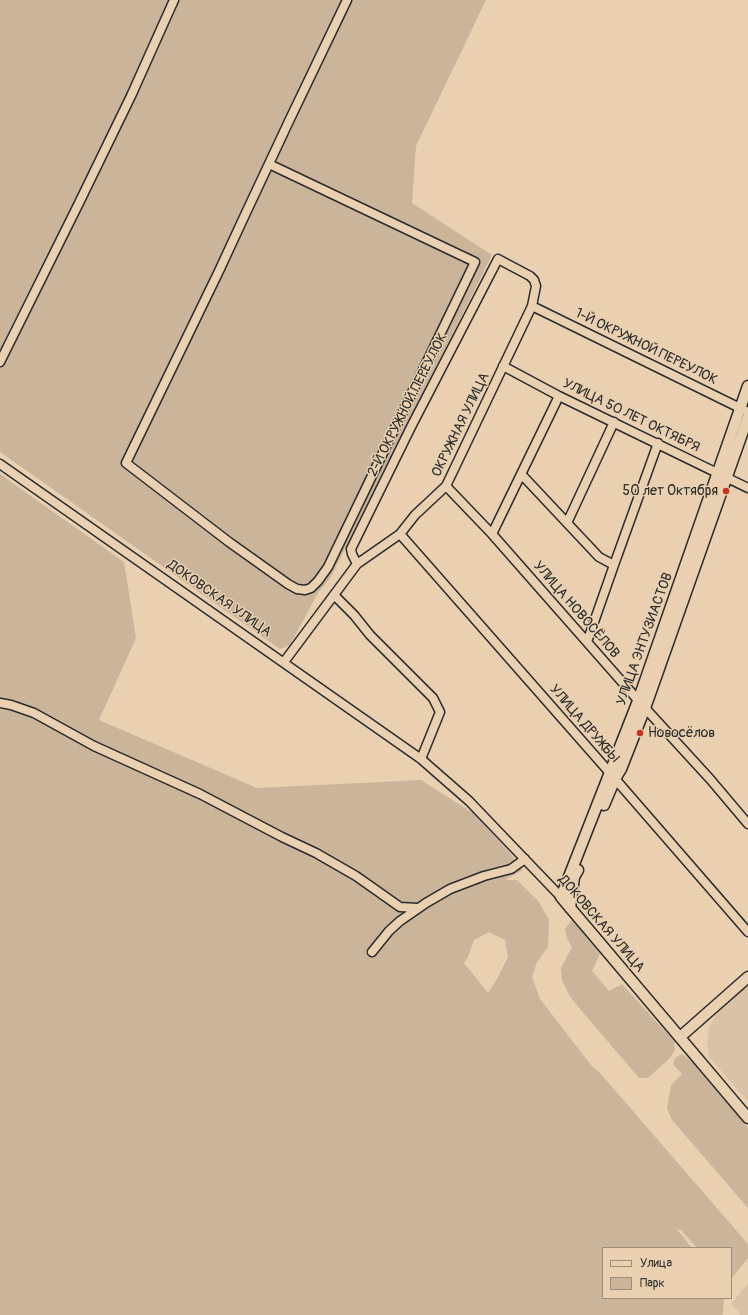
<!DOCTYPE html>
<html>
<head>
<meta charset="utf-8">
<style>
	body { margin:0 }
	#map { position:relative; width:748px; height:1315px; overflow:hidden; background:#e9d0b1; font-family:Pangolin,sans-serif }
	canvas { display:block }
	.legend { position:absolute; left:602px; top:1247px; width:130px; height:52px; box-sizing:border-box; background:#e9d0b1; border:1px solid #9d8e7b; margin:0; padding:5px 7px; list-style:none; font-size:12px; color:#2b2b2b }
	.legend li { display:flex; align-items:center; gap:8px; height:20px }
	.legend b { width:20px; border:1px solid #9d8e7b }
</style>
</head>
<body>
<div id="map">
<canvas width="748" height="1315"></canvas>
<ul class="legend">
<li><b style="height:5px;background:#e9d0b1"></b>Улица</li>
<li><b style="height:11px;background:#cab59b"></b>Парк</li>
</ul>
</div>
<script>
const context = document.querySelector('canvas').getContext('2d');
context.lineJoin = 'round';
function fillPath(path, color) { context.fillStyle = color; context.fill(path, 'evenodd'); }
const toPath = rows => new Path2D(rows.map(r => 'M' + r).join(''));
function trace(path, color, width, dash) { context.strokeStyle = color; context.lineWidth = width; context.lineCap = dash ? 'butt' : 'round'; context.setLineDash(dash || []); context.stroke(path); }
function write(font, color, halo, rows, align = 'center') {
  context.font = font + ' Pangolin,sans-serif'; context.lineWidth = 3; context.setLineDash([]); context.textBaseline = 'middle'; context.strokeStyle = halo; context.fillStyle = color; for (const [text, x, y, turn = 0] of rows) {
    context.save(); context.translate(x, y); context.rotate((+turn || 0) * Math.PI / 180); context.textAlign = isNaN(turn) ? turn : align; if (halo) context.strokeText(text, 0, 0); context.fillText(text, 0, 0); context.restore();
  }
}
const built = toPath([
	[748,984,748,1102,709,1057,707,1043,709,1029,714,1018,721,1009],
	[748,1283,748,1315,741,1315,731,1304]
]);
const green = toPath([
	[0,0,486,0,416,146,412,203,492,255,331,577,318,593,290,645,280,649,0,452],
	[0,474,124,562,136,638,99,720,257,788,421,780,473,813,509,852,523,870,505,880,517,880,538,901,549,919,548,947,537,962,532,977,540,999,591,1065,600,1073,748,1244,748,1258,731,1279,731,1248,697,1248,681,1230,677,1229,692,1248,603,1248,603,1298,724,1298,723,1314,722,1315,0,1315],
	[489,932,505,940,508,957,497,979,488,993,464,963,468,957,474,940],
	[572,919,600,954,592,971,609,991,622,984,674,1041,675,1050,669,1059,648,1078,639,1078,580,1009,569,995,562,980,561,968,572,947,567,939,565,929],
	[682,1054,692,1062,748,1128,748,1208,672,1120,667,1108,671,1085,682,1074,673,1064,675,1058]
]);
const minor = toPath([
	[269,164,475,262,328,567,318,581,311,588,305,590,297,589,288,584,229,542,126,463,219,271,244,217,290,119,347,0],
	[532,306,748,412],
	[0,362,79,203,131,96,174,0],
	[503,366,559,396,748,488],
	[0,464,421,759,469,801,561,897],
	[522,475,599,557,614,565],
	[446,486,492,534,645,708,710,779,748,824],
	[567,523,614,422],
	[400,534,610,773,748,932],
	[492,534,559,396],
	[334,595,354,615,370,635,433,698,440,712,421,759],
	[587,642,614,565,658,443],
	[284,662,357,564,400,534,415,515,446,486,532,306,536,286,534,280,530,276,498,259,411,427,351,549,352,554,357,564],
	[0,703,11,705,34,713,94,746,200,794,282,837,316,853,356,876,400,907,418,908],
	[372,952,389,931,400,921,426,903,450,889,484,876,511,869,525,859]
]);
const major = toPath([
	[748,386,638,701,561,897,748,1118],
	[604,805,615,779,621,769,645,708,748,417],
	[570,908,574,877,578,870],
	[680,1037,748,977]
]);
const markers = [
	[726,491,4,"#c8321e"],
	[640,733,4,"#c8321e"]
];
const streetNames = [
	["1-Й ОКРУЖНОЙ ПЕРЕУЛОК",646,347,26],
	["2-Й ОКРУЖНОЙ ПЕРЕУЛОК",408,405,-63],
	["УЛИЦА 50 ЛЕТ ОКТЯБРЯ",631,416,26],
	["ОКРУЖНАЯ УЛИЦА",461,425,-64],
	["ДОКОВСКАЯ УЛИЦА",219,599,35],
	["УЛИЦА НОВОСЁЛОВ",576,610,49],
	["УЛИЦА ЭНТУЗИАСТОВ",645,639,-70],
	["УЛИЦА ДРУЖБЫ",584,724,49],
	["ДОКОВСКАЯ УЛИЦА",601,924,49]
];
const poiNames = [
	["50 лет Октября",718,491],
	["Новосёлов",648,733,"left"]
];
fillPath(built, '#d9c2a6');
fillPath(green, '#cab59b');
trace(minor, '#2b2b2b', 11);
trace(major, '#2b2b2b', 13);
trace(minor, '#e9d0b1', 8);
trace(major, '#e9d0b1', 10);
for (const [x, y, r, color] of markers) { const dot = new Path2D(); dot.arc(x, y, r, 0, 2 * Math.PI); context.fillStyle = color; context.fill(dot); trace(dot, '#e9d0b1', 1.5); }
write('14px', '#2b2b2b', '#e9d0b1', streetNames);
write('14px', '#2b2b2b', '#e9d0b1', poiNames, 'right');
</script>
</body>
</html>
